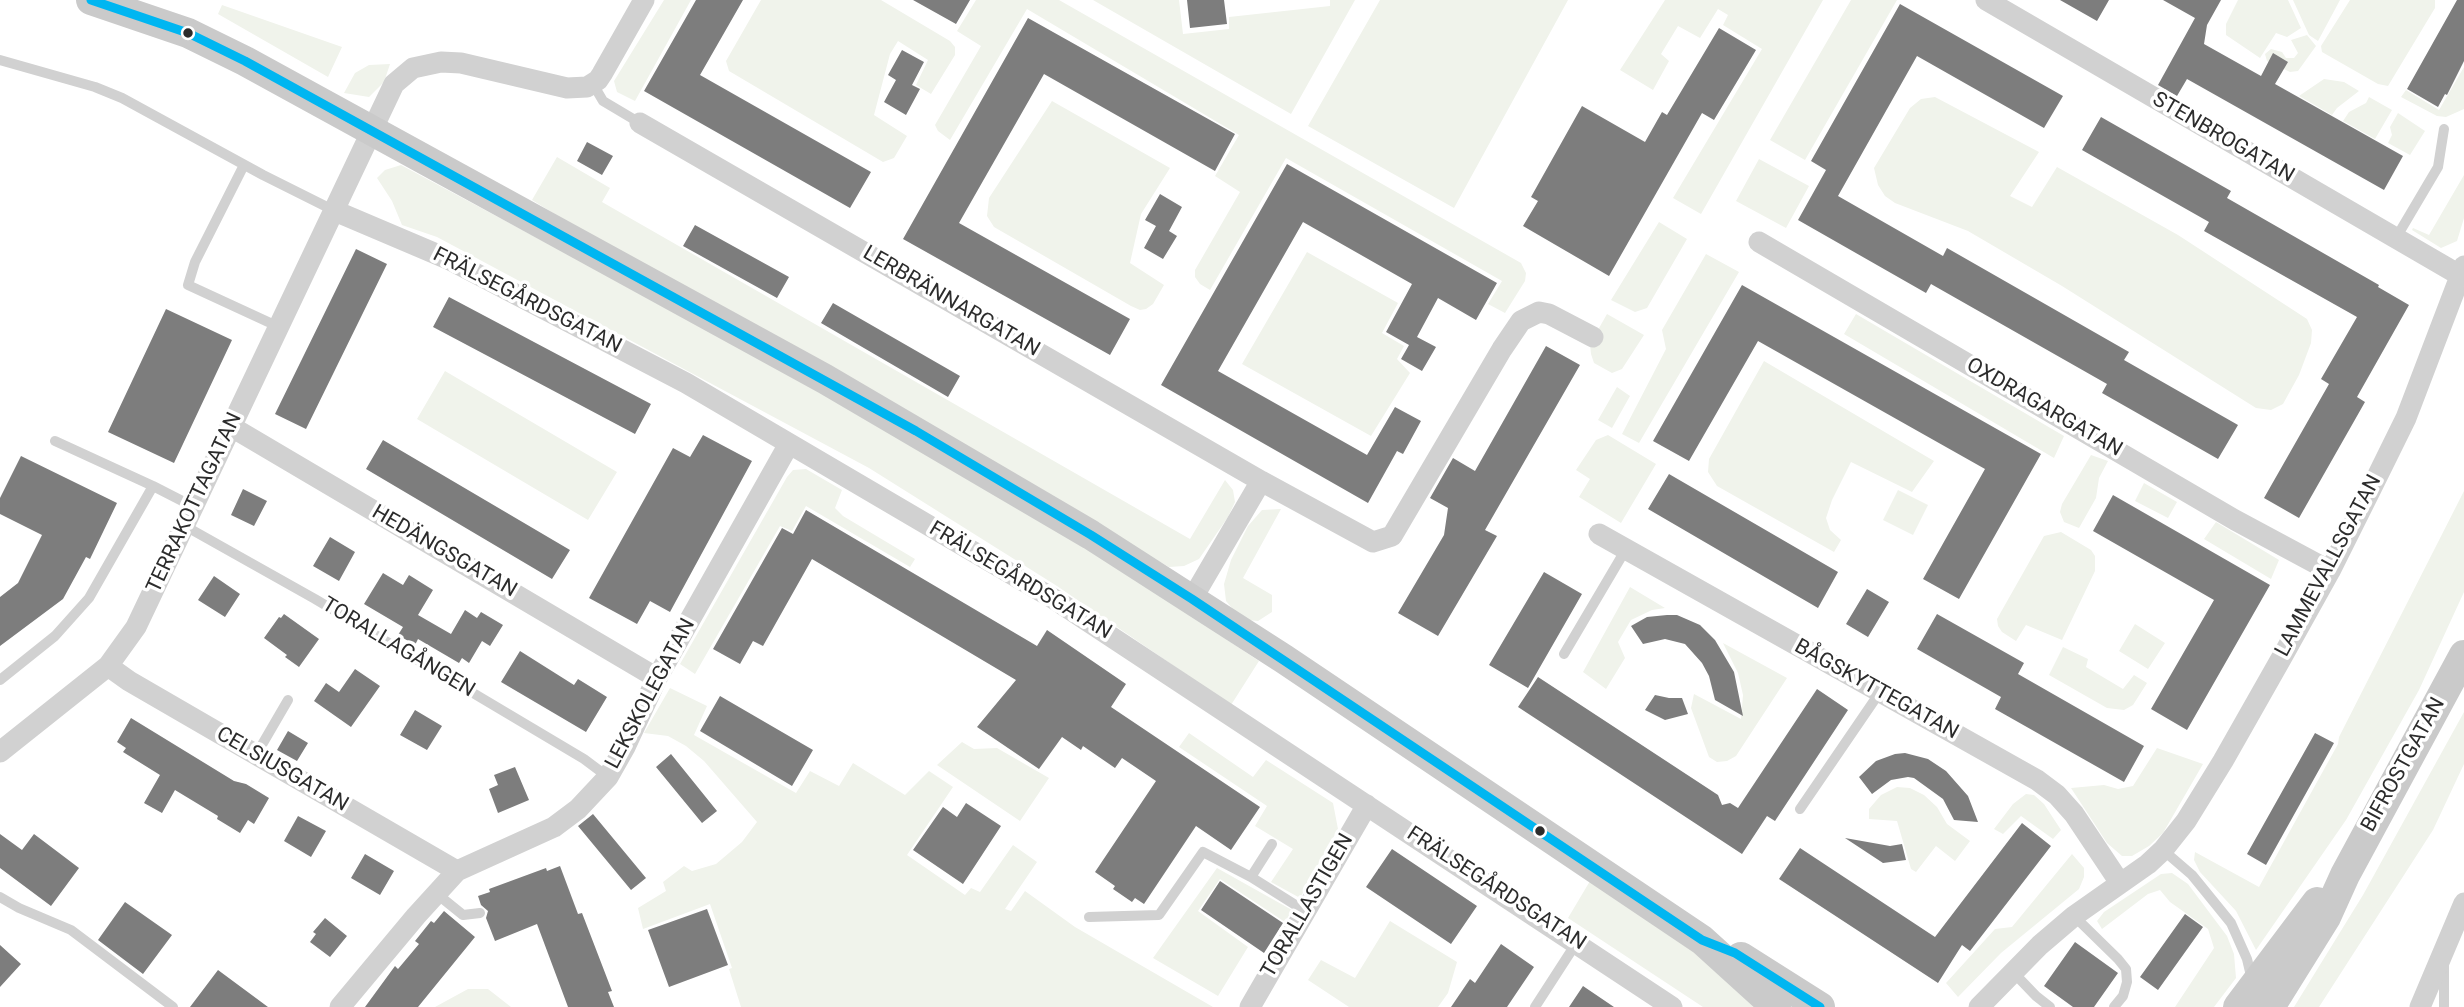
<!DOCTYPE html>
<html>
<head>
<meta charset="utf-8">
<style>
	body { margin:0 }
	canvas { display:block; background:#fff }
</style>
</head>
<body>
<canvas width="2464" height="1007"></canvas>
<script>
const context = document.querySelector('canvas').getContext('2d');
context.lineJoin = 'round';
function fillPath(path, color) { context.fillStyle = color; context.fill(path, 'evenodd'); }
const toPath = rows => new Path2D(rows.map(r => 'M' + r).join(''));
function trace(path, color, width, dash) { context.strokeStyle = color; context.lineWidth = width; context.lineCap = dash ? 'butt' : 'round'; context.setLineDash(dash || []); context.stroke(path); }
function write(font, color, halo, rows, align = 'center') {
  context.font = font + ' Roboto,sans-serif'; context.lineWidth = 7; context.setLineDash([]); context.textBaseline = 'middle'; context.strokeStyle = halo; context.fillStyle = color; for (const [text, x, y, turn = 0] of rows) {
    context.save(); context.translate(x, y); context.rotate((+turn || 0) * Math.PI / 180); context.textAlign = isNaN(turn) ? turn : align; if (halo) context.strokeText(text, 0, 0); context.fillText(text, 0, 0); context.restore();
  }
}
const green = toPath([
	[664,0,691,0,635,101,617,92,614,81],
	[761,0,881,0,950,41,955,47,955,55,931,94,916,85,928,60,898,41,890,54,874,115,907,136,894,158,883,162,729,71,726,61],
	[976,0,1059,0,1521,263,1526,273,1525,281,1505,313,1488,304,1502,281,1286,158,1210,290,1200,284,1195,277,1195,270,1240,192,1215,176,1239,135,1027,9,950,140,938,131,935,125,981,46,957,31],
	[1093,0,1179,0,1183,34,1229,29,1229,17,1330,6,1330,0,1355,0,1291,114],
	[1380,0,1568,0,1454,208,1308,126],
	[1665,0,1823,0,1701,214,1673,198,1762,49,1723,25,1728,15,1718,9,1700,38,1678,26,1661,54,1669,61,1653,90,1620,70],
	[1851,0,1897,0,1805,160,1770,140],
	[2238,0,2288,0,2301,28,2287,37,2276,33,2260,58,2226,35,2226,24],
	[2293,0,2340,0,2318,41,2309,35],
	[2350,0,2435,0,2435,8,2388,86,2378,84,2322,52,2321,46],
	[222,5,342,47,328,77,218,14],
	[2307,35,2316,46,2298,71,2290,72,2267,61,2265,54,2271,49,2282,52,2286,58,2294,58,2298,53,2291,40],
	[390,64,384,82,369,97,344,93,355,73,369,65],
	[2464,67,2464,109,2446,117,2437,116,2401,97,2406,90,2439,110],
	[2324,79,2344,82,2359,91,2337,108,2332,115,2299,96],
	[1935,97,2039,152,2010,196,2032,207,2057,167,2178,235,2307,319,2312,330,2311,343,2299,375,2283,404,2271,410,2256,408,2062,286,1968,231,1895,203,1885,196,1878,185,1874,168,1910,108,1921,99],
	[2369,97,2392,110,2375,139,2343,121,2349,112,2366,103],
	[1052,101,1170,168,1141,214,1130,263,1164,285,1153,304,1146,309,1140,310,1131,306,994,227,987,216,989,198],
	[2398,113,2425,131,2410,155,2388,143,2392,135,2390,127],
	[557,157,610,188,602,202,1190,539,1225,480,1233,490,1235,502,1228,517,1199,559,1184,566,1169,567,616,252,532,200],
	[1759,159,1809,186,1786,228,1736,201],
	[401,165,776,366,1074,538,1259,661,1231,705,1057,586,869,468,437,237,402,225,392,201,377,178,385,170],
	[2464,175,2464,218,2457,241,2441,248,2412,230,2413,228,2429,235],
	[1659,222,1687,239,1647,308,1635,312,1611,300],
	[1307,252,1398,303,1382,333,1404,346,1397,359,1410,373,1371,436,1242,364],
	[1706,254,1739,272,1639,443,1622,434,1666,349,1662,330],
	[1607,314,1644,335,1622,369,1612,373,1594,363,1591,354,1590,344],
	[1856,314,2064,436,2054,458,1844,334],
	[1764,361,1934,461,1912,492,1851,462,1832,500,1826,518,1830,530,1841,540,1834,552,1717,486,1708,472,1709,459],
	[445,371,617,472,588,520,417,419],
	[1617,387,1630,396,1612,428,1598,420],
	[1608,435,1656,464,1621,523,1579,497,1590,479,1576,470,1596,440],
	[2091,455,2108,461,2099,478,2096,498,2079,528,2064,522,2060,512,2062,504],
	[806,469,842,490,835,508,843,516,915,559,910,567,806,506,792,531,780,526,695,674,680,664,787,477,793,470],
	[2144,483,2177,502,2168,518,2135,501],
	[1898,490,1928,505,1913,535,1883,520],
	[2464,491,2464,592,2419,690,2346,820,2256,950,2236,911,2200,872,2194,860,2195,852,2259,887,2338,744,2339,737],
	[1281,509,1243,578,1272,595,1272,612,1258,621,1248,620,1236,613,1226,601,1224,584,1231,560,1248,526,1262,510],
	[2216,522,2279,560,2271,579,2204,539],
	[2061,532,2091,550,2095,556,2095,571,2062,640,2026,625,2016,641,2002,632,1998,626,1997,619,2044,536],
	[1630,587,1665,608,1652,610,1631,620,1618,642,1625,658,1606,689,1583,672],
	[2135,624,2165,643,2148,669,2119,651],
	[1723,643,1787,678,1736,756,1727,761,1717,762,1709,757,1691,708,1694,694,1741,719,1743,695,1738,673],
	[2063,647,2088,659,2086,667,2123,689,2134,675,2147,683,2133,705,2124,710,2107,708,2049,675],
	[670,688,707,706,694,735,796,793,810,771,839,786,853,763,905,795,929,771,953,787,907,855,965,895,971,888,980,892,1013,845,1037,862,1005,909,1011,911,1025,891,1075,927,1213,1007,741,1007,729,969,732,968,710,904,643,929,638,908,666,891,663,882,684,866,692,871,716,864,742,842,757,822,704,761,686,746,668,736,644,733],
	[2464,712,2464,764,2433,830,2319,1007,2294,1007,2363,895],
	[1189,733,1253,777,1266,760,1333,803,1338,829,1300,898,1271,882,1293,849,1255,826,1267,806,1179,747],
	[962,742,974,749,997,748,1049,778,1020,821,937,765],
	[2157,748,2203,764,2163,833,2149,846,2132,856,2122,856,2107,843,2071,788,2104,785,2118,789,2133,786],
	[1897,787,1910,788,1924,795,1937,807,1947,824,1970,841,1955,861,1936,846,1916,872,1911,869,1897,821,1869,819,1869,809,1881,795],
	[2026,794,2034,795,2044,804,2061,830,2053,839,2021,816,2003,834,1994,829,2013,804],
	[2072,854,2084,868,2084,877,2079,889,2001,953,1958,997,1946,983,1995,929,2012,927],
	[1217,868,1292,910,1285,922,1220,879,1198,911,1248,947,1218,996,1153,958],
	[2172,873,2188,884,2227,936,2234,954,2236,978,2214,1007,2175,1007,2214,948,2208,929,2170,902,2160,890,2148,894,2102,929,2097,921,2104,912,2161,874],
	[1590,881,1713,962,1765,1007,1703,1007,1568,918],
	[1390,921,1457,962,1448,993,1438,1007,1349,1007,1308,980,1321,960,1355,978],
	[468,989,488,989,511,1007,435,1007]
]);
const building = toPath([
	[696,0,743,0,700,75,871,172,850,208,644,91],
	[913,0,970,0,956,24],
	[1187,0,1224,0,1227,24,1190,28],
	[2060,0,2109,0,2097,21],
	[2163,0,2221,0,2207,25,2204,44,2261,76,2273,53,2288,62,2275,84,2403,156,2384,190,2187,79,2177,96,2158,85,2195,18],
	[2457,0,2464,0,2464,61,2447,95,2445,94,2438,107,2407,89],
	[1900,4,2063,96,2044,128,1917,56,1838,196,1943,256,1947,248,2129,352,2124,360,2238,425,2218,459,2102,393,2107,384,1931,284,1926,293,1798,220,1826,170,1811,161],
	[1028,18,1235,134,1215,171,1044,74,959,223,1130,319,1110,355,903,239],
	[1719,28,1756,50,1714,120,1702,113,1609,276,1523,226,1538,201,1531,197,1582,106,1645,142,1662,112,1667,115],
	[902,50,924,62,912,85,920,89,906,115,884,102,896,80,888,75],
	[2101,117,2231,191,2227,198,2379,285,2378,287,2409,305,2357,397,2365,402,2299,518,2264,498,2329,384,2321,379,2357,317,2204,231,2209,222,2082,150],
	[587,142,613,156,602,175,577,161],
	[1287,164,1497,283,1476,320,1438,298,1417,337,1436,347,1422,371,1401,359,1409,345,1386,332,1412,284,1303,222,1218,371,1367,455,1395,407,1421,421,1403,454,1397,451,1368,503,1161,385],
	[1160,194,1182,207,1169,231,1177,236,1163,259,1144,248,1156,226,1145,220],
	[695,225,789,277,777,298,683,246],
	[356,249,387,264,306,429,275,414],
	[1742,285,2041,454,1959,599,1923,579,1985,469,1758,341,1689,461,1653,441],
	[449,297,651,404,635,434,433,327],
	[833,303,960,376,948,397,821,323],
	[166,309,232,340,174,463,108,432],
	[1546,346,1580,365,1485,530,1497,536,1438,636,1398,613,1444,535,1448,508,1430,498,1453,458,1475,471],
	[703,435,752,461,670,612,650,601,637,624,589,598,673,448,690,457],
	[383,440,570,550,552,579,366,469],
	[21,456,117,503,90,559,86,557,63,599,0,646,0,597,18,583,42,535,0,514,0,498],
	[1669,474,1838,572,1818,608,1648,509],
	[243,489,267,501,254,526,231,515],
	[2113,495,2270,585,2187,730,2151,709,2214,600,2093,531],
	[806,510,1037,646,1047,630,1126,684,1111,707,1260,807,1231,850,1196,826,1144,904,1135,898,1132,902,1113,889,1115,886,1095,872,1156,781,1122,758,1115,768,1083,746,1081,750,1062,737,1039,769,977,727,1016,680,812,559,763,646,753,641,740,664,713,649,782,528,793,534],
	[330,537,355,552,339,581,313,566],
	[1544,572,1582,594,1528,688,1489,665],
	[383,573,403,585,409,575,433,590,418,615,451,634,465,610,477,618,481,612,503,625,490,646,482,641,469,663,462,658,459,663,418,639,415,645,398,635,403,627,364,604],
	[214,576,240,594,225,617,198,600],
	[1867,589,1889,602,1868,637,1846,624],
	[284,614,319,639,299,667,285,657,287,655,264,638,279,617,281,618],
	[1937,614,2024,663,2018,674,2144,746,2124,782,1995,709,2001,697,1917,649],
	[1667,615,1677,615,1700,625,1715,640,1734,672,1743,716,1715,700,1709,676,1702,663,1685,644,1665,639,1643,644,1631,626,1647,617],
	[520,651,574,685,578,679,607,697,586,732,501,682],
	[355,669,380,686,351,727,314,701,326,683,339,692],
	[1538,677,1718,795,1722,805,1730,803,1738,808,1817,689,1848,710,1775,821,1767,816,1742,854,1518,707],
	[1655,695,1669,698,1682,698,1688,714,1665,720,1645,710],
	[720,696,813,750,792,786,700,731],
	[415,710,442,726,427,750,400,735],
	[131,718,234,781,246,784,269,798,254,824,248,820,240,833,217,819,218,816,175,790,162,813,144,803,160,775,123,752,126,748,117,742],
	[288,731,308,743,297,761,277,750],
	[2315,733,2334,743,2266,865,2247,854],
	[1905,753,1928,759,1946,771,1968,796,1978,822,1954,820,1943,799,1914,778,1908,777,1891,780,1872,794,1859,777,1876,761,1895,754],
	[671,754,717,811,702,823,656,767],
	[515,767,529,800,498,813,489,789,498,785,494,775],
	[966,803,1001,826,963,884,913,850,943,807,957,817],
	[593,814,646,878,631,890,578,826],
	[298,816,326,831,311,857,284,841],
	[2022,823,2051,846,1970,951,1962,945,1938,983,1779,879,1800,848,1935,937],
	[0,834,22,850,34,834,79,868,51,906,0,868],
	[1845,838,1890,846,1902,844,1906,860,1883,863],
	[1392,849,1477,906,1451,944,1366,887],
	[365,854,394,871,380,895,351,878],
	[560,866,578,914,582,913,612,991,608,992,614,1007,568,1007,537,924,495,941,486,918,488,911,481,905,478,896,490,892,489,889,546,868,547,871],
	[1220,881,1283,923,1264,953,1201,910],
	[125,902,172,935,143,974,98,940],
	[707,909,728,965,669,987,648,930],
	[444,911,475,937,418,1007,365,1007,395,966,398,969,419,944,415,941,431,921,434,923],
	[2185,914,2203,927,2158,990,2140,977],
	[325,918,347,936,330,957,310,942,316,934,313,932],
	[2075,942,2118,973,2094,1007,2073,1007,2044,986],
	[1501,944,1534,967,1507,1007,1451,1007,1470,979,1475,983],
	[0,945,21,964,0,987],
	[218,970,268,1007,190,1007],
	[1583,986,1614,1007,1569,1007]
]);
const lane = toPath([
	[0,60,95,87,122,98,263,175,335,211],
	[593,84,603,101,640,123],
	[244,165,195,262,188,285,279,327],
	[2396,238,2438,167,2444,129],
	[55,441,153,486,194,507],
	[185,526,315,599,584,759,608,777],
	[1564,654,1626,549],
	[0,680,55,636,89,598,153,486],
	[256,755,288,700],
	[1800,809,1880,692],
	[2163,850,2192,875,2231,923,2247,959,2252,980],
	[1251,877,1305,911],
	[437,894,463,915,480,913],
	[0,897,19,908,71,930,173,1007],
	[2074,916,2118,959,2126,969,2127,982,2123,996,2114,1007],
	[1089,917,1159,915,1203,852,1251,877,1272,844],
	[2013,972,2036,996,2050,1007],
	[1535,1007,1577,942],
	[2444,1007,2444,964]
]);
const street = toPath([
	[1986,0,2461,276],
	[640,123,1261,481,1373,542,1392,536,1502,349,1521,321,1539,312,1549,314,1593,337],
	[335,211,448,259,686,383,1054,599,1672,1007],
	[1759,242,2235,520,2330,571],
	[230,426,657,678],
	[1599,534,2037,780,2057,795,2074,814,2120,883],
	[1192,599,1261,481],
	[108,666,129,681,457,871],
	[0,752,108,666,136,627,394,84,413,68,441,62,461,63,567,88,587,87,598,80,602,74,644,0],
	[340,1007,416,916,457,871,554,827,578,809,608,777,625,747,657,678,789,444],
	[1250,1007,1367,805],
	[1979,1007,2040,945,2074,916,2148,864,2163,850,2186,821,2223,761,2282,657,2330,571,2371,489,2406,418,2464,266],
	[2420,1007,2464,903]
]);
const secondary = toPath([
	[91,0,188,33,245,61,825,379,1091,535,1284,659,1702,940,1776,1007],
	[1741,957,1820,1007],
	[2238,1007,2317,902],
	[2270,1007,2326,917,2345,875,2464,655]
]);
const bus1 = toPath([
	[91,0,188,33,245,61,916,431,1091,535,1192,599,1702,940,1735,953,1820,1007]
]);
const markers = [
	[188,33,6,"#2c2c2c"],
	[1540,831,6,"#2c2c2c"]
];
const streetNames = [
	["STENBROGATAN",2223,138,30],
	["FRÄLSEGÅRDSGATAN",527,301,27],
	["LERBRÄNNARGATAN",951,302,30],
	["OXDRAGARGATAN",2044,408,30],
	["TERRAKOTTAGATAN",195,503,-65],
	["HEDÄNGSGATAN",444,552,30],
	["LAMMEVALLSGATAN",2329,566,-62],
	["FRÄLSEGÅRDSGATAN",1020,581,31],
	["TORALLAGÅNGEN",398,648,31],
	["BÅGSKYTTEGATAN",1876,690,29],
	["LEKSKOLEGATAN",651,694,-62],
	["BIFROSTGATAN",2404,765,-61],
	["CELSIUSGATAN",282,770,30],
	["FRÄLSEGÅRDSGATAN",1496,889,33],
	["TORALLASTIGEN",1308,906,-60]
];
fillPath(green, '#f0f3eb');
fillPath(building, '#7d7d7d');
trace(lane, '#d1d1d1', 10);
trace(street, '#d1d1d1', 21);
trace(secondary, '#cacaca', 30);
trace(bus1, '#00b6f1', 9);
for (const [x, y, r, color] of markers) { const dot = new Path2D(); dot.arc(x, y, r, 0, 2 * Math.PI); context.fillStyle = color; context.fill(dot); trace(dot, '#fff', 2.5); }
write('21px', '#2c2c2c', '#fff', streetNames);
</script>
</body>
</html>
